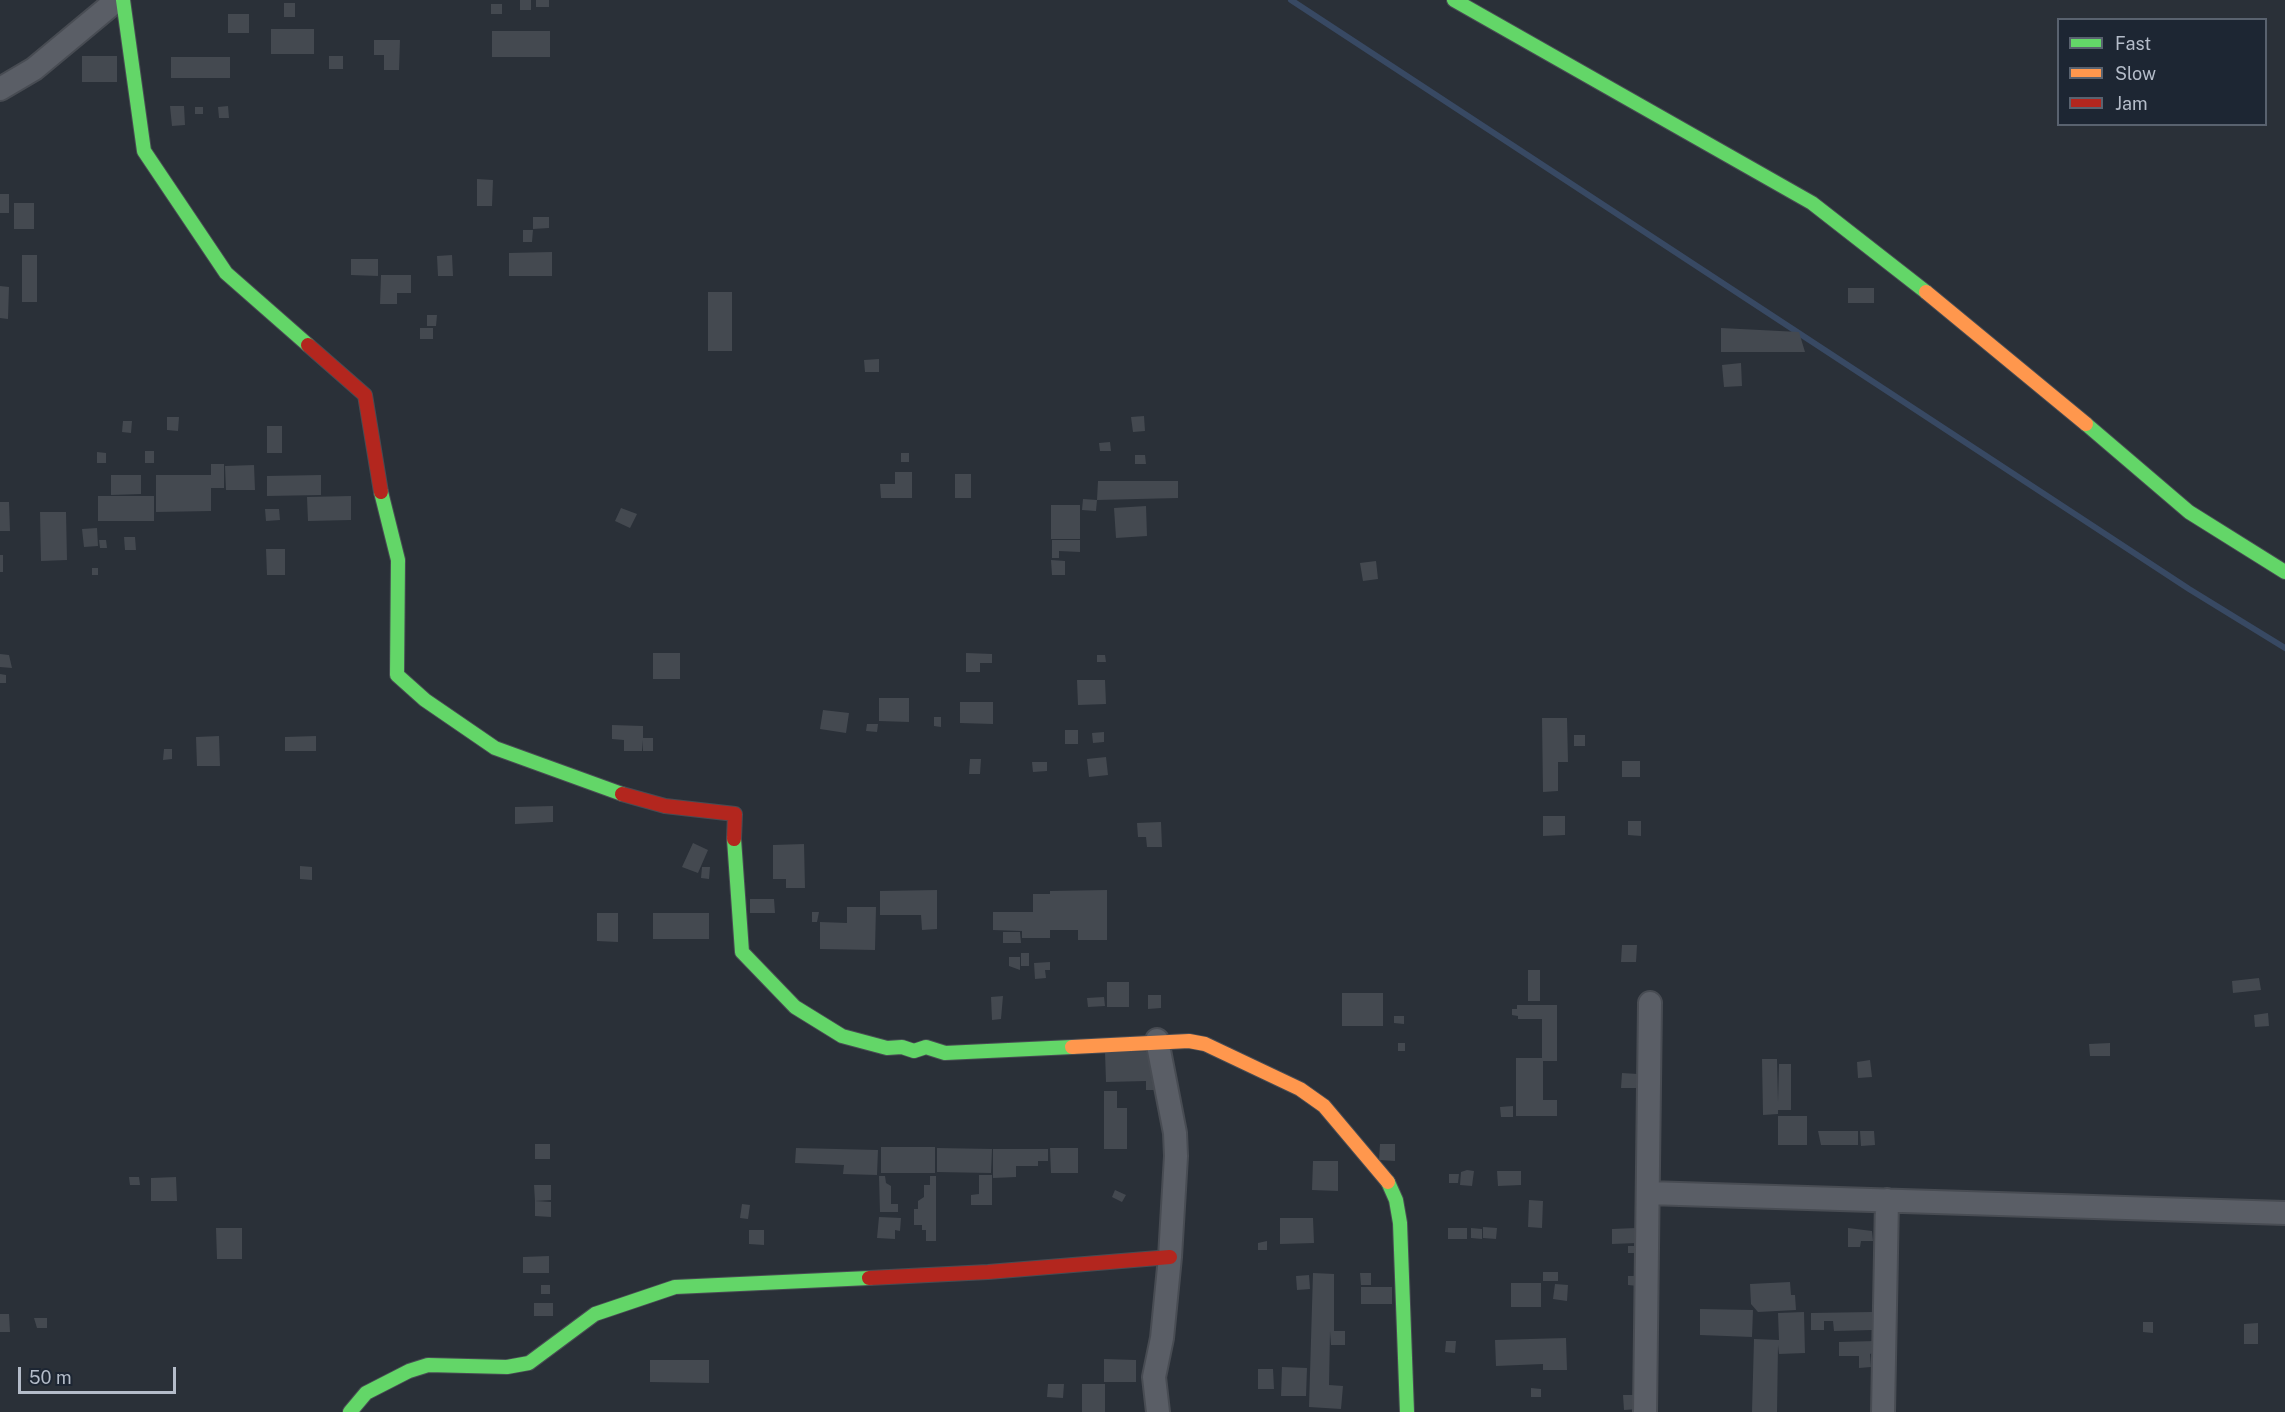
<!DOCTYPE html>
<html>
<head>
<meta charset="utf-8">
<style>
	body { margin:0 }
	#map { position:relative; width:2285px; height:1412px; overflow:hidden; background:#2a3038; font-family:"Public Sans",sans-serif }
	canvas { display:block }
	.legend { position:absolute; left:2057px; top:18px; width:210px; height:108px; box-sizing:border-box; background:#1d2633; border:2px solid #59626f; margin:0; padding:8px 10px; list-style:none; font-size:18px; color:#b4bcc9 }
	.legend li { display:flex; align-items:center; gap:12px; height:30px }
	.legend b { width:30px; border:2px solid #59626f }
	.scale { position:absolute; left:18px; top:1367px; width:158px; height:27px; box-sizing:border-box; border:3px solid #b4bcc9; border-top:0; padding-left:8px; font-size:18px; line-height:21px; white-space:nowrap; color:#b4bcc9; -webkit-text-stroke:4px #1d2633; paint-order:stroke }
</style>
</head>
<body>
<div id="map">
<canvas width="2285" height="1412"></canvas>
<ul class="legend">
<li><b style="height:8px;background:#63d668"></b>Fast</li>
<li><b style="height:8px;background:#ff974d"></b>Slow</li>
<li><b style="height:8px;background:#b3261e"></b>Jam</li>
</ul>
<div class="scale">50 m</div>
</div>
<script>
const context = document.querySelector('canvas').getContext('2d');
context.lineJoin = 'round';
const toPath = rows => new Path2D(rows.map(r => 'M' + r).join(''));
function trace(path, color, width, dash) { context.strokeStyle = color; context.lineWidth = width; context.lineCap = dash ? 'butt' : 'round'; context.setLineDash(dash || []); context.stroke(path); }
function fillPath(path, color) { context.fillStyle = color; context.fill(path, 'evenodd'); }
const stream = toPath([
	[1291,0,2189,589,2285,648]
]);
const building = toPath([
	[520,0,531,0,531,10,520,10],
	[536,0,549,0,549,7,536,7],
	[284,3,295,3,295,17,284,17],
	[491,4,502,4,502,14,491,14],
	[228,14,249,14,249,33,228,33],
	[271,29,314,29,314,54,271,54],
	[492,31,550,31,550,57,492,57],
	[374,40,400,40,399,70,384,70,384,55,374,55],
	[82,56,117,56,117,82,82,82],
	[329,56,343,56,343,69,329,69],
	[171,57,230,57,230,78,171,78],
	[170,106,184,106,185,125,172,126],
	[228,106,229,118,219,118,218,107],
	[195,107,203,107,203,114,195,114],
	[477,179,493,180,492,206,477,206],
	[0,194,9,194,9,213,0,213],
	[14,203,34,203,34,229,14,229],
	[533,217,549,217,549,228,533,229],
	[523,230,533,230,532,242,523,242],
	[552,252,552,276,509,276,509,253],
	[22,255,37,255,37,302,22,302],
	[452,255,453,276,438,276,437,256],
	[351,259,378,259,378,276,351,275],
	[381,275,411,275,411,293,397,293,397,304,380,304],
	[0,286,9,287,8,319,0,318],
	[1848,288,1874,288,1874,303,1848,303],
	[708,292,732,292,732,351,708,351],
	[427,315,437,315,436,326,427,326],
	[420,328,433,328,433,339,420,339],
	[1721,328,1799,332,1805,352,1721,352],
	[879,359,879,372,865,372,864,360],
	[1741,363,1742,386,1724,387,1722,365],
	[1144,416,1145,431,1133,432,1131,417],
	[167,417,179,417,178,431,167,430],
	[123,421,132,421,131,433,122,432],
	[267,426,282,426,282,453,267,453],
	[1110,442,1111,451,1100,451,1099,443],
	[145,451,154,451,154,463,145,463],
	[97,452,106,453,106,463,97,463],
	[901,453,909,453,909,462,901,462],
	[1135,455,1145,455,1146,464,1135,464],
	[211,464,224,464,224,488,211,488,211,511,156,512,156,475,211,475],
	[254,465,255,490,226,490,225,466],
	[895,472,912,472,912,498,881,498,880,484,895,484],
	[955,474,971,474,971,498,955,498],
	[111,475,141,475,141,494,111,495],
	[321,475,321,495,267,496,267,476],
	[1098,481,1178,481,1178,498,1097,500],
	[98,496,154,496,154,521,98,521],
	[351,496,351,520,308,521,307,497],
	[1083,499,1097,500,1096,511,1082,510],
	[0,502,9,502,10,531,0,531],
	[1051,505,1080,505,1080,539,1051,539],
	[1146,506,1147,536,1116,538,1114,508],
	[621,508,637,514,630,528,615,521],
	[265,509,279,509,280,520,266,521],
	[40,512,66,512,67,560,41,561],
	[97,528,98,546,84,547,82,529],
	[124,537,135,537,136,550,125,550],
	[99,540,106,540,107,548,100,548],
	[1052,540,1080,540,1080,552,1059,551,1059,558,1052,558],
	[266,549,285,549,285,575,267,575],
	[0,555,3,555,3,572,0,572],
	[1051,560,1065,561,1065,575,1052,575],
	[1376,561,1378,579,1363,581,1360,563],
	[92,568,98,568,98,575,92,575],
	[653,653,680,653,680,679,653,679],
	[966,653,992,654,992,663,980,663,980,672,966,672],
	[0,654,9,655,12,668,0,667],
	[1097,655,1105,655,1106,662,1097,662],
	[0,674,6,675,6,683,0,683],
	[1077,680,1105,680,1106,704,1078,705],
	[879,698,909,698,909,722,879,721],
	[960,702,993,702,993,724,960,723],
	[823,710,849,713,846,733,820,729],
	[934,717,941,717,941,727,934,726],
	[1542,718,1567,718,1568,762,1558,762,1558,791,1543,792],
	[867,724,878,724,877,732,866,731],
	[612,725,643,726,643,738,653,738,653,751,643,751,643,740,642,751,624,751,624,740,612,739],
	[1065,730,1078,730,1078,744,1065,744],
	[1104,732,1104,742,1093,743,1092,733],
	[1574,735,1585,735,1585,746,1574,746],
	[219,736,220,766,197,766,196,737],
	[316,736,316,751,285,751,285,737],
	[164,749,172,749,172,759,163,760],
	[1106,757,1108,775,1089,777,1087,759],
	[970,759,981,759,980,774,969,774],
	[1622,761,1640,761,1640,777,1622,777],
	[1032,762,1047,762,1047,771,1033,772],
	[553,806,553,822,515,824,515,807],
	[1543,816,1565,816,1565,835,1543,836],
	[1628,821,1641,821,1641,836,1628,835],
	[1161,822,1162,847,1147,847,1146,837,1138,837,1137,823],
	[693,843,708,850,698,873,682,867],
	[804,844,805,888,786,888,786,879,773,879,773,845],
	[300,866,312,867,312,880,300,879],
	[702,867,710,867,709,879,701,878],
	[937,890,937,929,922,930,921,915,880,915,880,891],
	[1107,890,1107,940,1078,940,1078,930,1050,930,1050,938,1022,938,1022,931,993,930,993,912,1033,912,1033,894,1050,894,1050,891],
	[750,899,774,899,775,913,750,913],
	[847,907,876,907,875,950,820,949,820,922,847,923],
	[812,912,819,912,817,922,812,922],
	[597,913,618,913,618,942,597,941],
	[653,913,709,913,709,939,653,939],
	[1003,932,1020,932,1021,943,1003,943],
	[1622,945,1637,945,1636,962,1621,962],
	[1021,953,1029,953,1029,966,1021,966],
	[1009,957,1020,957,1020,970,1009,966],
	[1050,962,1050,970,1045,970,1046,978,1035,979,1034,963],
	[1528,970,1540,970,1540,1001,1528,1001],
	[2259,978,2261,990,2233,993,2232,981],
	[1107,982,1129,982,1129,1007,1107,1007],
	[1342,993,1383,993,1383,1026,1342,1026],
	[1148,995,1161,995,1161,1008,1148,1009],
	[1003,996,1001,1019,992,1020,991,997],
	[1104,997,1105,1006,1088,1007,1087,998],
	[1517,1005,1557,1005,1557,1061,1543,1061,1543,1100,1557,1100,1557,1116,1516,1116,1516,1058,1542,1058,1542,1019,1518,1019,1518,1016,1512,1015,1512,1009,1517,1009],
	[2268,1013,2269,1026,2255,1027,2254,1015],
	[1394,1016,1404,1016,1404,1024,1394,1023],
	[1398,1043,1405,1043,1405,1051,1398,1051],
	[2110,1043,2110,1056,2090,1056,2089,1044],
	[1160,1051,1160,1090,1146,1090,1146,1081,1106,1082,1105,1052],
	[1762,1059,1777,1059,1778,1102,1779,1064,1791,1064,1791,1110,1778,1110,1778,1114,1763,1115],
	[1870,1060,1872,1077,1858,1078,1857,1062],
	[1622,1073,1638,1074,1638,1088,1621,1088],
	[1104,1091,1117,1091,1117,1108,1127,1108,1127,1149,1104,1149],
	[1513,1106,1513,1117,1501,1117,1500,1107],
	[1778,1116,1807,1116,1807,1145,1778,1145],
	[1818,1131,1858,1131,1858,1145,1821,1145],
	[1860,1131,1874,1131,1875,1145,1861,1146],
	[535,1144,550,1144,550,1159,535,1159],
	[1380,1144,1395,1144,1395,1161,1379,1160],
	[881,1147,935,1147,935,1173,881,1173],
	[796,1148,878,1150,877,1175,843,1174,844,1165,795,1163],
	[937,1148,992,1149,991,1173,937,1172],
	[1050,1148,1078,1148,1078,1173,1051,1173],
	[993,1149,1048,1149,1048,1161,1038,1161,1038,1166,1016,1166,1016,1177,993,1178],
	[1313,1161,1338,1161,1338,1191,1312,1190],
	[1467,1170,1474,1171,1472,1186,1460,1185,1461,1172],
	[1497,1171,1521,1171,1521,1185,1498,1186],
	[1449,1174,1459,1174,1458,1183,1449,1183],
	[979,1175,992,1175,992,1205,971,1205,971,1195,979,1194],
	[879,1176,885,1176,886,1183,891,1186,891,1204,898,1204,898,1212,880,1212],
	[930,1176,936,1176,936,1241,926,1241,926,1230,922,1230,922,1225,914,1225,914,1209,918,1209,918,1201,924,1197,924,1185,930,1185],
	[129,1177,139,1177,140,1185,130,1185],
	[176,1177,177,1201,151,1201,151,1178],
	[534,1185,551,1185,551,1200,535,1201],
	[1115,1190,1126,1195,1122,1202,1112,1197],
	[1529,1200,1543,1201,1542,1228,1528,1227],
	[535,1201,551,1202,551,1217,535,1216],
	[742,1204,750,1205,748,1219,740,1218],
	[879,1217,901,1218,900,1231,895,1230,895,1239,877,1238],
	[1280,1218,1313,1218,1314,1243,1280,1244],
	[1483,1227,1497,1228,1496,1239,1483,1238],
	[216,1228,242,1228,242,1259,217,1259],
	[1448,1228,1467,1228,1467,1239,1448,1239],
	[1471,1228,1482,1229,1482,1239,1471,1238],
	[1636,1228,1637,1243,1612,1244,1612,1229],
	[1848,1228,1872,1231,1873,1241,1861,1241,1860,1247,1848,1247],
	[749,1230,764,1230,764,1245,749,1244],
	[1267,1241,1267,1250,1258,1250,1258,1243],
	[1628,1246,1636,1246,1636,1253,1628,1253],
	[549,1256,549,1273,523,1273,523,1257],
	[1543,1272,1558,1272,1558,1281,1543,1281],
	[1313,1273,1334,1274,1334,1331,1345,1331,1345,1345,1331,1345,1330,1331,1329,1385,1343,1386,1341,1409,1309,1407],
	[1360,1273,1371,1273,1371,1285,1361,1285],
	[1309,1275,1310,1289,1297,1290,1296,1276],
	[1628,1276,1639,1276,1638,1286,1628,1285],
	[1790,1282,1791,1295,1795,1295,1796,1310,1758,1312,1751,1304,1750,1284],
	[1511,1283,1541,1283,1541,1307,1511,1307],
	[1555,1284,1568,1285,1567,1301,1553,1299],
	[541,1285,550,1285,550,1294,541,1294],
	[1361,1287,1392,1287,1392,1304,1361,1304],
	[534,1303,553,1303,553,1316,534,1316],
	[1700,1309,1753,1310,1752,1337,1700,1335],
	[1804,1312,1805,1353,1779,1354,1778,1345,1777,1412,1752,1412,1754,1339,1779,1340,1778,1313],
	[1872,1312,1872,1330,1834,1331,1833,1321,1824,1321,1824,1330,1811,1330,1811,1313],
	[0,1314,9,1314,10,1332,0,1332],
	[34,1318,47,1318,47,1328,37,1328],
	[2143,1322,2153,1322,2153,1333,2143,1332],
	[2258,1323,2258,1344,2244,1344,2244,1324],
	[1566,1338,1567,1370,1543,1370,1543,1364,1496,1366,1495,1340],
	[1446,1341,1456,1341,1455,1353,1445,1352],
	[1875,1341,1875,1352,1870,1354,1871,1367,1859,1368,1859,1356,1839,1356,1839,1342],
	[1104,1359,1136,1360,1136,1382,1104,1382],
	[650,1360,709,1360,709,1383,650,1382],
	[1282,1367,1307,1368,1306,1396,1281,1396],
	[1258,1369,1273,1369,1274,1389,1258,1389],
	[1048,1384,1064,1384,1063,1398,1047,1397],
	[1082,1384,1105,1384,1105,1412,1082,1412],
	[1531,1388,1541,1389,1541,1397,1531,1397],
	[1623,1395,1637,1395,1638,1409,1624,1410]
]);
const street = toPath([
	[0,89,34,69,117,0],
	[1157,1040,1175,1133,1176,1156,1170,1257,1162,1338,1154,1377,1158,1412],
	[1648,1193,2285,1213],
	[1645,1412,1650,1003],
	[1883,1412,1887,1200]
]);
const fast = toPath([
	[123,0,144,151,226,273,308,345],
	[1454,0,1812,203,1926,292],
	[2086,424,2189,512,2285,572],
	[381,492,398,560,397,675,425,700,495,748,622,794],
	[734,839,742,952,795,1007,842,1036,887,1048,902,1047,914,1051,926,1047,945,1053,1072,1047],
	[1388,1182,1396,1200,1400,1223,1407,1412],
	[350,1412,366,1393,409,1371,428,1365,507,1367,529,1363,595,1314,675,1287,869,1278]
]);
const slow = toPath([
	[1926,292,2086,424],
	[1072,1047,1189,1041,1205,1044,1300,1089,1324,1106,1388,1182]
]);
const jam = toPath([
	[308,345,365,395,381,492],
	[622,794,665,806,735,814,734,839],
	[869,1278,988,1272,1170,1257]
]);
trace(stream, '#384963', 6);
fillPath(building, '#444950');
trace(street, '#484c53', 26);
trace(fast, '#484c53', 16);
trace(slow, '#484c53', 16);
trace(jam, '#484c53', 16);
trace(street, '#5a5e66', 22);
trace(fast, '#63d668', 14);
trace(slow, '#ff974d', 14);
trace(jam, '#b3261e', 14);
</script>
</body>
</html>
